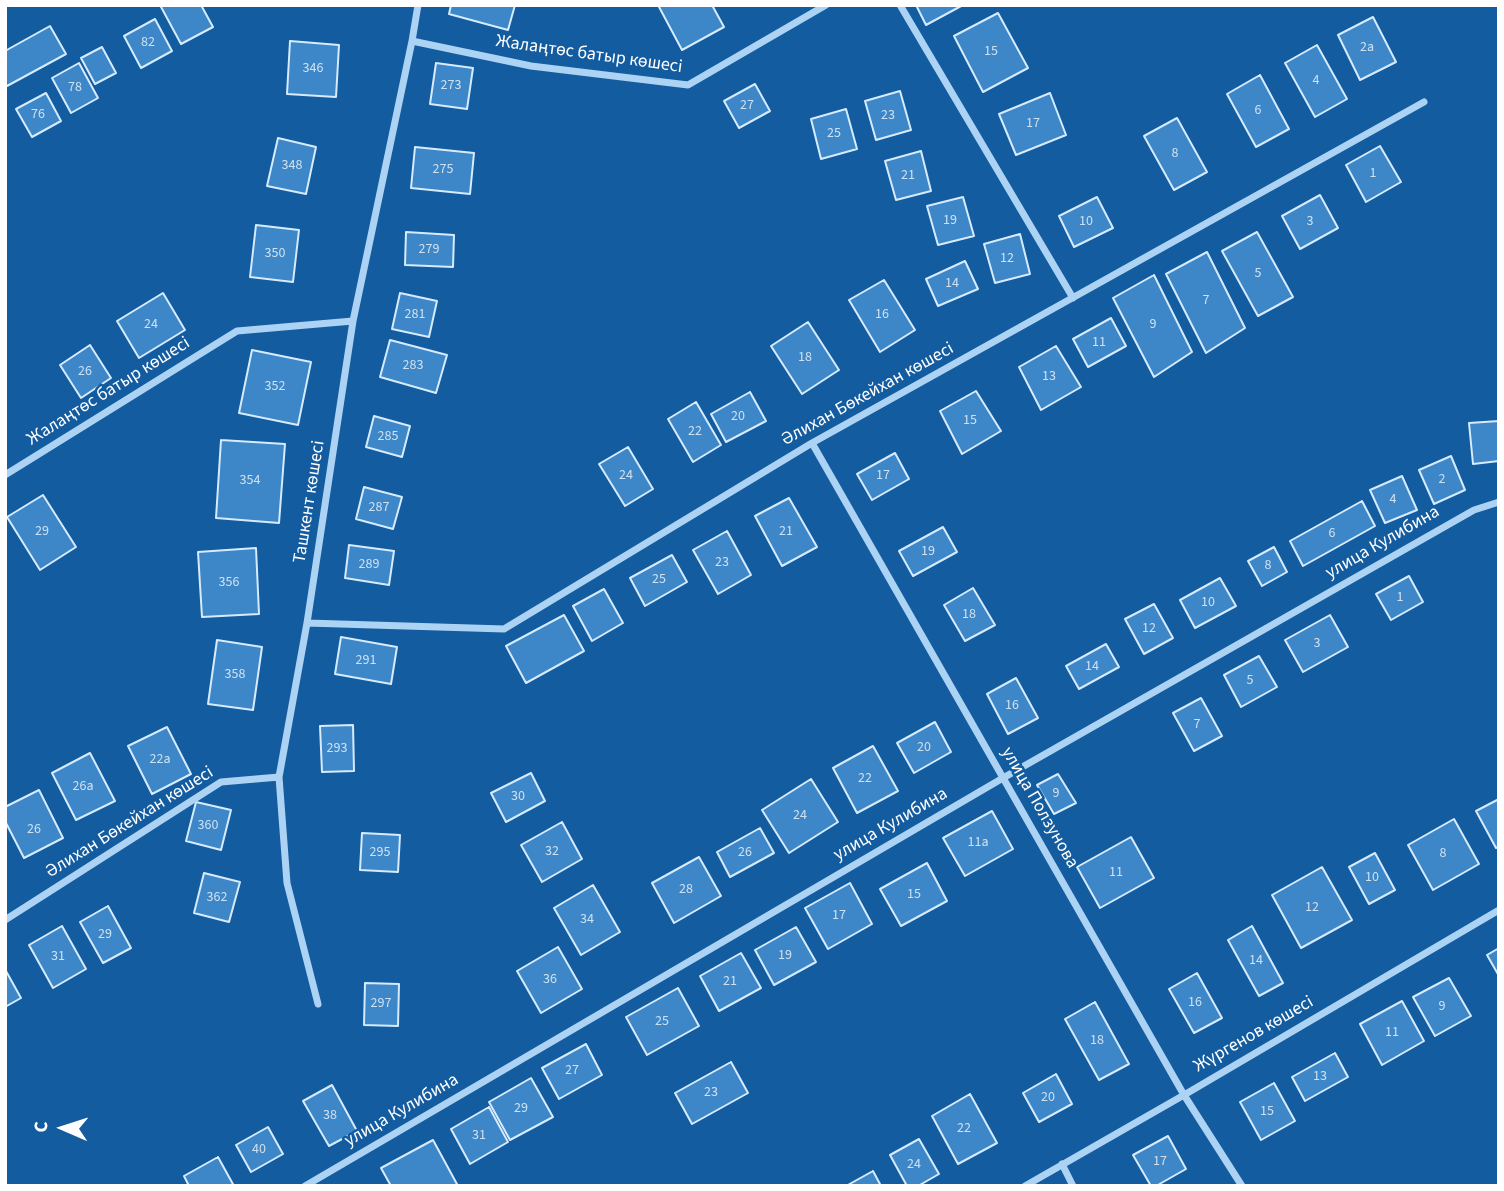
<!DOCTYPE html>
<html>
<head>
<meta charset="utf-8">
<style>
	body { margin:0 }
	#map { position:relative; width:1504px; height:1191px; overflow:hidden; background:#145ca0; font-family:"Source Sans 3",sans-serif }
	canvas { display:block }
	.frame { position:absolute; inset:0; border:7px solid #fff; pointer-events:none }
	.north { position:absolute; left:28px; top:1093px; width:70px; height:70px; -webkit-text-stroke:5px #145ca0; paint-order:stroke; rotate:273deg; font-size:19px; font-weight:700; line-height:28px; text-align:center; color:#fff }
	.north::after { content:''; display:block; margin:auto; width:24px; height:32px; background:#fff; clip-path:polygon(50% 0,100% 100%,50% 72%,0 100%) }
</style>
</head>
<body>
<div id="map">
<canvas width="1504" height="1191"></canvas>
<div class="frame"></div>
<div class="north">С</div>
</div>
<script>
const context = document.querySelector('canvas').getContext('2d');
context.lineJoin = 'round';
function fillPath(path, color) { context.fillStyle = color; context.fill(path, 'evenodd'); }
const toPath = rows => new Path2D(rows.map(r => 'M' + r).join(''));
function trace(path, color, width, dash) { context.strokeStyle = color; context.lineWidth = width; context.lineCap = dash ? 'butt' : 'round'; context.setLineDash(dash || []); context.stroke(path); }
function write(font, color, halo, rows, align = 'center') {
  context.font = font + ' "Source Sans 3",sans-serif'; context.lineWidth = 5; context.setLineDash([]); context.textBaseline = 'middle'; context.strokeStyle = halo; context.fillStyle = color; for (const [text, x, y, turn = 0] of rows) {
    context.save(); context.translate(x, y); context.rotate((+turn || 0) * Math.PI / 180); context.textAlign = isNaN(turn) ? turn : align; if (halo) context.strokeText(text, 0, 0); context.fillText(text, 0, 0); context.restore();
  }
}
const building = toPath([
	[160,5,201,5,213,27,181,44,160,5],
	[451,5,515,5,508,30,449,14,451,5],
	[658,5,712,5,724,27,682,50,658,5],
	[916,5,963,5,926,25,916,5],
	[998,13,1028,68,983,92,954,36,998,13],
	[1373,17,1396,62,1360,80,1338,35,1373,17],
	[155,19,172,51,141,68,124,36,155,19],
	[50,26,66,54,7,86,5,83,5,51,50,26],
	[290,41,339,45,336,97,287,94,290,41],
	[1317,45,1347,99,1315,117,1285,63,1317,45],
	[102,47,116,73,95,84,81,58,102,47],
	[79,63,98,98,71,113,52,78,79,63],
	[436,63,473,68,467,109,430,104,436,63],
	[1260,75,1289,129,1256,147,1227,94,1260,75],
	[755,84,770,111,739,128,724,101,755,84],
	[900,91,911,130,876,140,865,101,900,91],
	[46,93,61,121,32,137,16,109,46,93],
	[1050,93,1066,135,1016,155,999,114,1050,93],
	[846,109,857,149,821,159,811,119,846,109],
	[1177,118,1207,172,1174,190,1144,136,1177,118],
	[278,138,316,147,306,194,267,186,278,138],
	[1380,146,1401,182,1366,202,1346,165,1380,146],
	[415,147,474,153,470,194,411,188,415,147],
	[921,151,931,191,896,200,885,161,921,151],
	[1320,195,1338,228,1300,249,1282,216,1320,195],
	[963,197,974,236,938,245,927,206,963,197],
	[1097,197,1113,228,1074,247,1059,216,1097,197],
	[256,225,299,230,293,282,250,277,256,225],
	[406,232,454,235,453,267,405,265,406,232],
	[1257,232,1293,297,1258,316,1222,251,1257,232],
	[1020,234,1030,274,995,283,984,244,1020,234],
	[1207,252,1245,328,1206,353,1166,274,1207,252],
	[965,261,978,289,938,306,926,279,965,261],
	[1154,275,1192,352,1154,377,1113,298,1154,275],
	[884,280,915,330,880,352,849,300,884,280],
	[163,293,185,330,139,358,117,321,163,293],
	[400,293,437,301,429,337,392,329,400,293],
	[1111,318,1126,346,1088,367,1073,339,1111,318],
	[808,322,839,370,802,394,771,346,808,322],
	[390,340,447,355,436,393,380,377,390,340],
	[90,345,111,378,81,398,60,365,90,345],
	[1056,346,1081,387,1041,410,1019,367,1056,346],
	[252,350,311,362,298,425,239,413,252,350],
	[976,391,1001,431,962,454,940,411,976,391],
	[750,392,766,421,726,442,711,414,750,392],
	[696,402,721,445,693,462,668,419,696,402],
	[374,416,410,426,402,457,366,447,374,416],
	[1499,421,1499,461,1473,464,1469,423,1499,421],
	[221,440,285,444,279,523,216,518,221,440],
	[628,447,653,489,625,506,599,464,628,447],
	[895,453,909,479,872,500,857,474,895,453],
	[1451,456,1465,490,1434,504,1419,470,1451,456],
	[1402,476,1417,510,1385,523,1370,490,1402,476],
	[364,487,402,497,393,529,356,519,364,487],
	[43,495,76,547,40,570,7,517,43,495],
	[789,498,817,547,782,566,755,516,789,498],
	[1362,501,1375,526,1303,566,1290,541,1362,501],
	[943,527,957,552,913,576,899,551,943,527],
	[727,531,751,575,718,594,693,550,727,531],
	[349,545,394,551,389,585,345,578,349,545],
	[1274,547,1287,572,1262,586,1248,561,1274,547],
	[256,548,259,614,202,617,198,552,256,548],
	[672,555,687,582,645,606,630,578,672,555],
	[1409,576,1423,602,1391,620,1376,594,1409,576],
	[1220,578,1236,606,1195,628,1180,600,1220,578],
	[973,588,995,625,965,641,944,605,973,588],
	[604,589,623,623,592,641,573,606,604,589],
	[1154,604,1173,638,1144,654,1125,619,1154,604],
	[564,615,584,651,526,683,506,646,564,615],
	[1330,615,1348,647,1303,672,1285,640,1330,615],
	[341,637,397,647,391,684,335,674,341,637],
	[217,640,262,647,253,710,208,704,217,640],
	[1106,644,1119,667,1079,689,1066,666,1106,644],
	[1259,656,1277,687,1241,707,1224,675,1259,656],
	[1016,678,1038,718,1008,734,987,694,1016,678],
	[1201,698,1222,736,1194,751,1173,713,1201,698],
	[935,722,951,752,914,773,897,743,935,722],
	[353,725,354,771,322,772,320,726,353,725],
	[167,727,191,774,152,794,128,746,167,727],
	[873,746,898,791,857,813,833,768,873,746],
	[90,753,115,801,76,820,52,773,90,753],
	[531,773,545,801,506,822,491,793,531,773],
	[1058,774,1076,803,1054,814,1037,785,1058,774],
	[811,779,838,822,789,853,762,810,811,779],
	[39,790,63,838,24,858,5,821,5,807,39,790],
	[1499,799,1499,847,1496,848,1476,811,1499,799],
	[196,802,231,810,221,850,186,841,196,802],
	[992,811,1013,849,965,876,943,838,992,811],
	[1454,819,1479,864,1433,890,1408,845,1454,819],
	[562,822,582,859,542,882,521,845,562,822],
	[760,828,774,853,730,877,717,852,760,828],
	[362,833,400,835,398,872,360,870,362,833],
	[1131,837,1154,878,1100,908,1077,867,1131,837],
	[1375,853,1395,890,1369,904,1349,867,1375,853],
	[699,857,721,896,674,923,652,883,699,857],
	[927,863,947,901,901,926,880,889,927,863],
	[1322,867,1352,920,1301,948,1272,895,1322,867],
	[204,873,240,882,229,922,194,913,204,873],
	[850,883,872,924,828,949,805,908,850,883],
	[593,885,620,932,581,955,554,908,593,885],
	[108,906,131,948,103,963,80,922,108,906],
	[62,926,86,969,53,988,29,945,62,926],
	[1252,926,1283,983,1259,996,1228,940,1252,926],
	[796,927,816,962,774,985,755,950,796,927],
	[558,947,582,989,541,1013,517,971,558,947],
	[1499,948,1499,976,1487,955,1499,948],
	[741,953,761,988,719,1011,700,976,741,953],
	[6,971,21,998,5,1007,5,972,6,971],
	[1197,973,1222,1018,1194,1033,1169,989,1197,973],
	[1449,978,1471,1016,1435,1036,1413,997,1449,978],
	[365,983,399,984,398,1026,364,1025,365,983],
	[678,988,699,1026,647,1055,626,1017,678,988],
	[1402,1001,1424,1041,1382,1065,1360,1024,1402,1001],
	[1095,1002,1129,1064,1099,1080,1065,1019,1095,1002],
	[586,1044,602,1075,559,1099,542,1068,586,1044],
	[1335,1053,1348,1077,1305,1101,1292,1077,1335,1053],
	[731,1062,748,1093,692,1124,675,1093,731,1062],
	[1056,1074,1072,1104,1039,1122,1023,1093,1056,1074],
	[531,1078,553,1117,510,1140,489,1102,531,1078],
	[1274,1083,1295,1121,1261,1140,1240,1102,1274,1083],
	[332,1085,357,1131,329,1146,303,1101,332,1085],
	[970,1094,997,1143,958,1164,932,1116,970,1094],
	[489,1107,508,1142,470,1164,451,1129,489,1107],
	[268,1127,283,1154,251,1172,236,1145,268,1127],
	[1168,1136,1186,1169,1156,1186,1151,1186,1133,1155,1168,1136],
	[919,1139,939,1174,918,1186,907,1186,890,1155,919,1139],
	[433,1140,458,1186,391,1186,381,1168,433,1140],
	[218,1157,234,1186,189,1186,184,1176,218,1157],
	[873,1171,881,1186,846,1186,873,1171]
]);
const minor = toPath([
	[900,5,1073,298],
	[412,41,531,66,688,85,826,5],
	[812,443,1184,1095,1242,1186],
	[5,475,237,331,353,321],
	[307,623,504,629,812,443,1424,102],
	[5,920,221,782,279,777],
	[318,1004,287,883,279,777,307,623,353,321,412,41,418,5],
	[1062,1164,1073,1186],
	[305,1186,1003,778,1474,510,1499,502],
	[1025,1186,1184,1095,1499,910]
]);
const numberNames = [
	["82",148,43],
	["2а",1367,48],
	["15",991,52],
	["346",313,69],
	["4",1316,81],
	["273",451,86],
	["78",75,88],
	["27",747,106],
	["6",1258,111],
	["76",38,115],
	["23",888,116],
	["17",1033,124],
	["25",834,134],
	["8",1175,154],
	["348",292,166],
	["275",443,170],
	["1",1373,174],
	["21",908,176],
	["19",950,221],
	["10",1086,222],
	["3",1310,222],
	["279",429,250],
	["350",275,254],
	["12",1007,259],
	["5",1258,274],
	["14",952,284],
	["7",1206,301],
	["281",415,315],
	["16",882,315],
	["24",151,325],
	["9",1153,325],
	["11",1099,343],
	["18",805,358],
	["283",413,366],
	["26",85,372],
	["13",1049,377],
	["352",275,387],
	["20",738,417],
	["15",970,421],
	["22",695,432],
	["285",388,437],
	["24",626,476],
	["17",883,476],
	["2",1442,480],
	["354",250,481],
	["4",1393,500],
	["287",379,508],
	["29",42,532],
	["21",786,532],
	["6",1332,534],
	["19",928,552],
	["23",722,563],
	["289",369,565],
	["8",1268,566],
	["25",659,580],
	["356",229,583],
	["1",1400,598],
	["10",1208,603],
	["18",969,615],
	["12",1149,629],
	["3",1317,644],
	["291",366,661],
	["14",1092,667],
	["358",235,675],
	["5",1250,681],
	["16",1012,706],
	["7",1197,725],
	["20",924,748],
	["293",337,749],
	["22а",160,760],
	["22",865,779],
	["26а",83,787],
	["9",1056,794],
	["30",518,797],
	["24",800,816],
	["360",208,826],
	["26",34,830],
	["11а",978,843],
	["32",552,852],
	["295",380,853],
	["26",745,853],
	["8",1443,854],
	["11",1116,873],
	["10",1372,878],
	["28",686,890],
	["15",914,895],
	["362",217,898],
	["12",1312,908],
	["17",839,916],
	["34",587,920],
	["29",105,935],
	["19",785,956],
	["31",58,957],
	["14",1256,961],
	["36",550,980],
	["21",730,982],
	["16",1195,1003],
	["297",381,1004],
	["9",1442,1007],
	["25",662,1022],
	["11",1392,1033],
	["18",1097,1041],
	["27",572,1071],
	["13",1320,1077],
	["23",711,1093],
	["20",1048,1098],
	["29",521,1109],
	["15",1267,1112],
	["38",330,1116],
	["22",964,1129],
	["31",479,1136],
	["40",259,1150],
	["17",1160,1162],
	["24",914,1165]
];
const streetNames = [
	["Жалаңтөс батыр көшесі",589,55,8],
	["Жалаңтөс батыр көшесі",109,392,-32],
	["Әлихан Бөкейхан көшесі",868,395,-29],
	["Ташкент көшесі",310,502,-81],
	["улица Кулибина",1383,543,-30],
	["улица Ползунова",1039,808,60],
	["Әлихан Бөкейхан көшесі",130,823,-32],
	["улица Кулибина",891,825,-30],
	["Жүргенов көшесі",1254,1035,-30],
	["улица Кулибина",402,1111,-30]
];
fillPath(building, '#3d86c7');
trace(building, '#d6ebfd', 2);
trace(minor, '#add3f4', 7);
write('14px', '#cee1f1', null, numberNames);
write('18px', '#fff', '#145ca0', streetNames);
</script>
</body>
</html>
